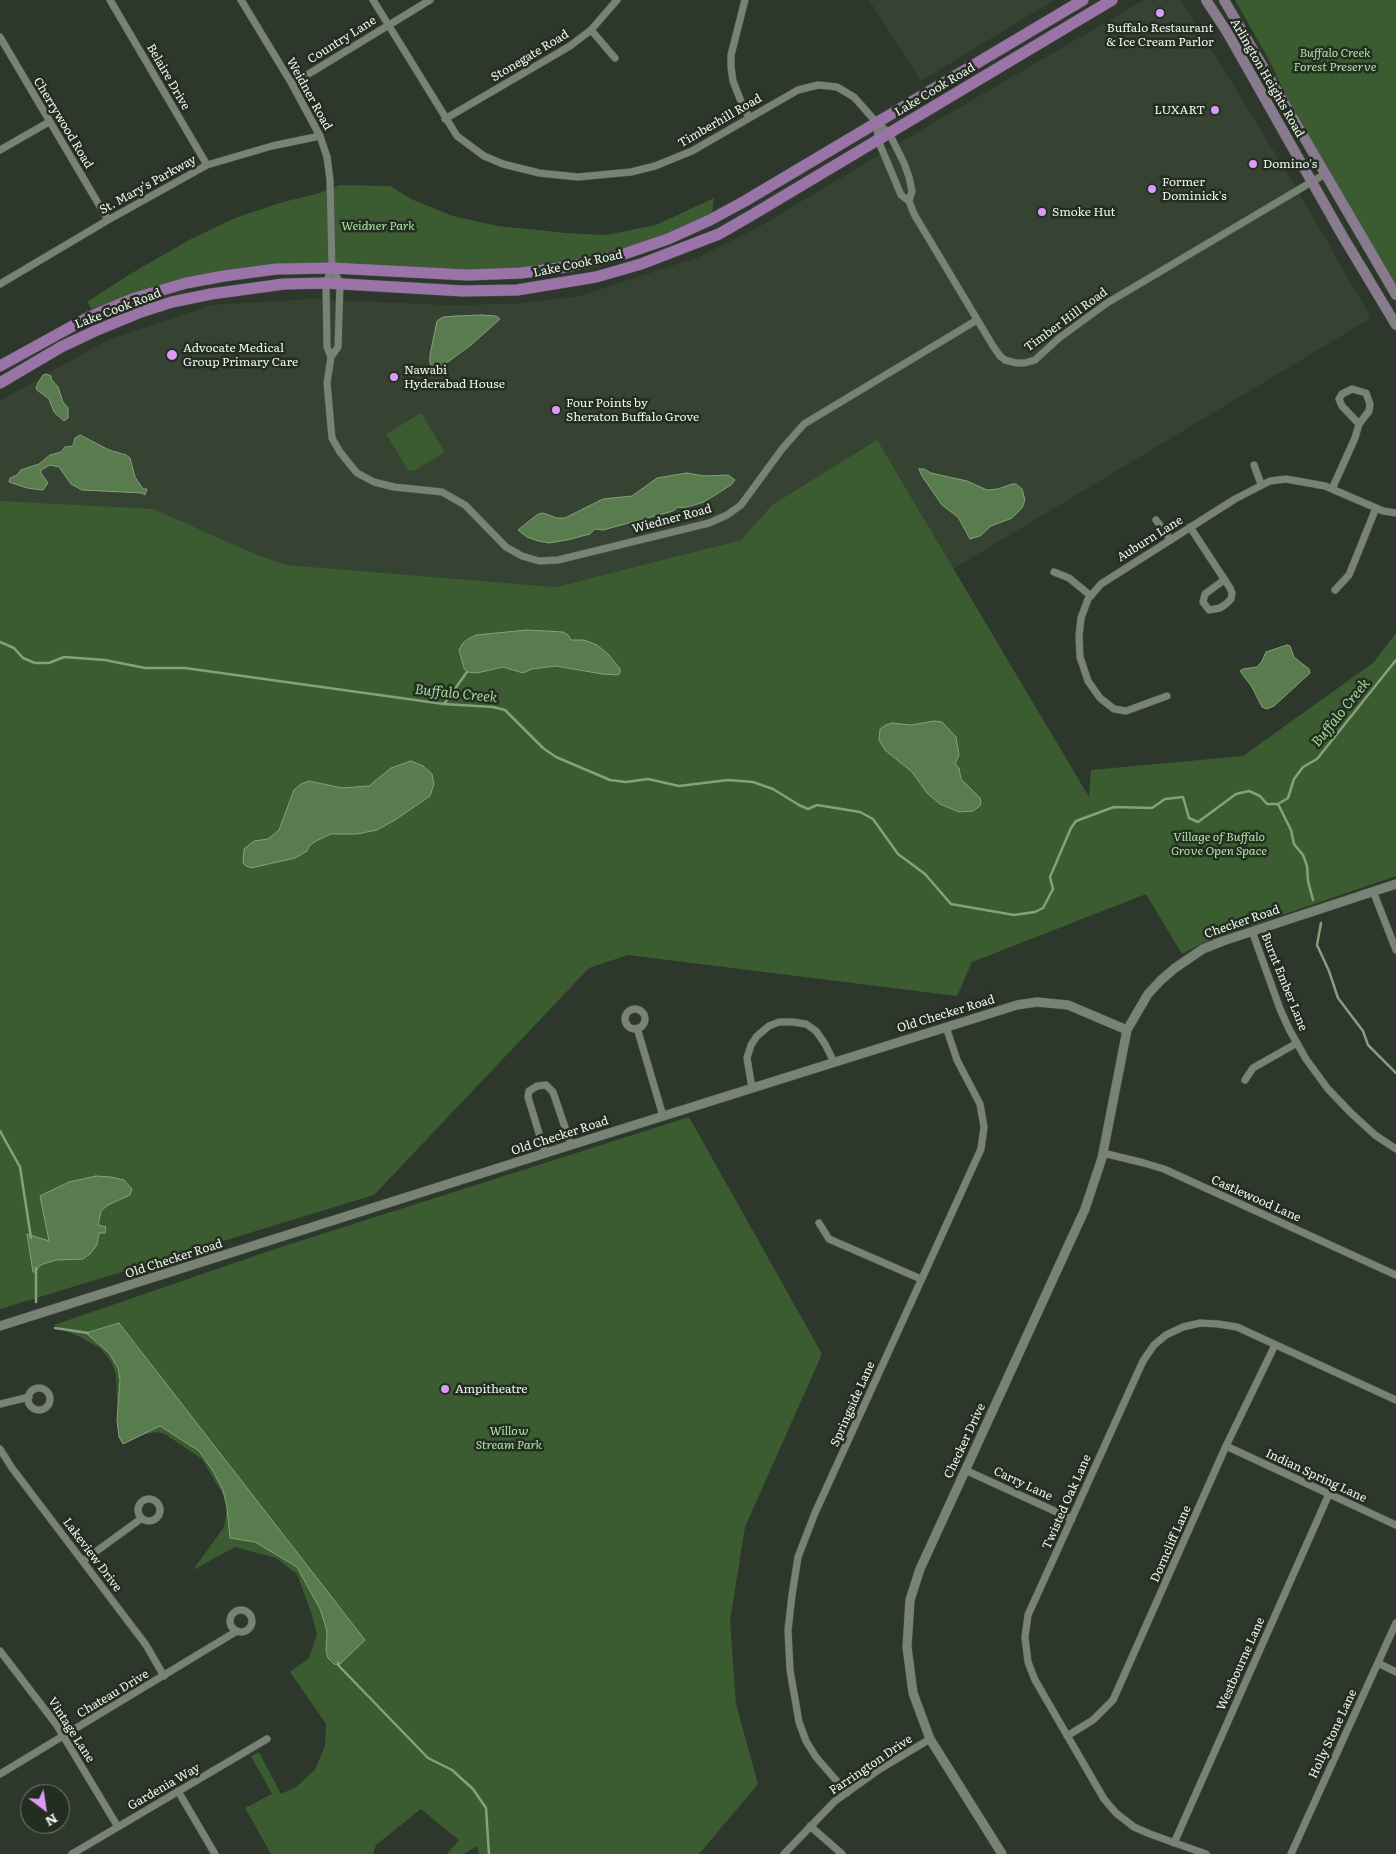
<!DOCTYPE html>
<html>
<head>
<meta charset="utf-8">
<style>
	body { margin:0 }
	#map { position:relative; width:1396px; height:1854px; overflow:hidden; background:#2e372b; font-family:Literata,serif }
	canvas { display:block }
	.north { position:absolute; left:20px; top:1784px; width:50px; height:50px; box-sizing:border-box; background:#242d22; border:1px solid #757d73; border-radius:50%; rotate:149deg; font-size:14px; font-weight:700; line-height:20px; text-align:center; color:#eff5ed }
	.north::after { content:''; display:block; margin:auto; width:18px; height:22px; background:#dc99f5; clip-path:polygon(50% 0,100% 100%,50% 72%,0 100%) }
</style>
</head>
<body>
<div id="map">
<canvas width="1396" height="1854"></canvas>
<div class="north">N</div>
</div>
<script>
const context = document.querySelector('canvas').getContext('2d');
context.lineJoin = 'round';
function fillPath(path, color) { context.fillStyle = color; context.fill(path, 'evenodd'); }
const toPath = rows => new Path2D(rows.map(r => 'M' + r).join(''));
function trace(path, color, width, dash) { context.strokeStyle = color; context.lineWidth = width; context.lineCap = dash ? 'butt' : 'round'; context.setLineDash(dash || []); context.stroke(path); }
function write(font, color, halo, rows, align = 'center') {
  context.font = font + ' Literata,serif'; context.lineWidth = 5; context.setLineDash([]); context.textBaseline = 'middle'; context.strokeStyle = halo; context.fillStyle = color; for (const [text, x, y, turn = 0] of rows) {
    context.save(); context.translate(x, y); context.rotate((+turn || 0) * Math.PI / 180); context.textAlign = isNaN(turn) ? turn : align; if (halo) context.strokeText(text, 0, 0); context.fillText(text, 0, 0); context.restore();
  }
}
const built = toPath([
	[869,0,1054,0,921,81],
	[1144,0,1181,0,1294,184,1371,318,953,569,877,441,772,505,741,540,556,587,287,565,255,554,0,502,0,401,106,341,211,305,312,299,444,305,516,304,580,296,699,257,755,229,945,116]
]);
const green = toPath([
	[1235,0,1396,0,1396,284,1292,108,1268,58],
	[340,185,390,186,411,199,453,216,498,226,566,233,606,235,656,225,714,198,712,215,660,237,627,247,566,262,513,270,443,269,299,263,232,269,157,287,92,309,87,302,132,273,191,239,235,218,283,202,320,193],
	[421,413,445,452,414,471,408,470,386,434],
	[877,440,1089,797,1091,770,1243,756,1373,663,1396,633,1396,876,1209,940,1182,954,1146,894,972,962,957,996,628,955,589,968,374,1195,0,1309,0,501,153,509,255,554,287,565,556,587,741,540,772,505],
	[689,1117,822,1354,745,1527,730,1621,736,1704,758,1784,699,1854,479,1854,477,1846,464,1854,447,1854,459,1840,421,1809,376,1845,373,1854,271,1854,245,1808,272,1794,251,1756,259,1752,281,1794,296,1787,315,1770,325,1746,326,1724,290,1672,309,1658,317,1634,311,1612,297,1574,276,1558,235,1547,193,1570,224,1527,228,1503,202,1459,165,1434,155,1432,142,1435,126,1443,118,1427,116,1375,111,1361,100,1348,80,1337,54,1325,278,1248]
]);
const water = toPath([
	[481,315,496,316,500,319,471,345,445,364,439,367,431,365,430,363,430,355,437,321,443,317,456,316,481,315],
	[46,374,51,376,51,379,58,387,63,402,68,408,68,418,64,421,54,412,49,399,37,390,36,388,38,383,43,375,46,374],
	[80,435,109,450,126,455,130,458,135,477,143,489,147,489,145,495,142,493,82,490,71,484,59,467,50,465,41,470,41,473,48,483,43,490,27,488,9,482,10,478,17,475,21,470,39,464,50,455,61,452,65,447,73,446,75,438,80,435],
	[919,469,924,469,931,473,967,481,987,490,998,489,1012,484,1016,484,1022,489,1025,500,1022,508,1012,518,991,526,980,536,970,539,958,517,942,505,922,476,919,469],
	[687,473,704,476,728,475,735,480,731,485,704,502,684,508,678,507,673,511,603,530,595,529,590,534,567,540,549,543,538,541,527,537,518,530,538,514,543,513,557,518,565,518,603,499,632,496,657,478,687,473],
	[527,630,563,632,568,635,571,640,584,640,597,645,609,655,620,669,620,673,618,675,602,674,556,666,532,669,523,673,503,667,477,673,467,672,464,668,459,650,463,643,468,639,476,635,527,630],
	[1287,645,1290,646,1294,657,1309,669,1310,673,1274,706,1267,709,1262,707,1252,687,1240,671,1243,669,1257,667,1262,661,1266,652,1287,645],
	[934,721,942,722,956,737,959,755,955,764,959,768,961,779,980,798,981,802,980,806,973,811,959,812,940,804,927,793,912,772,885,750,879,740,880,729,886,725,892,723,911,725,934,721],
	[411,761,423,766,432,774,434,784,430,796,395,820,377,830,357,834,331,834,316,841,309,846,307,851,295,858,251,868,246,866,243,863,244,849,254,841,268,839,279,830,294,790,301,784,309,781,342,788,369,786,391,768,411,761],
	[96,1176,111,1177,124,1180,132,1189,130,1195,108,1205,101,1211,98,1225,106,1227,105,1233,99,1233,97,1245,90,1254,83,1259,57,1260,46,1263,39,1266,36,1272,33,1272,27,1234,49,1241,40,1196,69,1182,96,1176],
	[119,1323,365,1640,339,1665,334,1664,328,1658,326,1651,327,1632,325,1624,320,1609,297,1567,255,1542,230,1538,227,1508,223,1490,213,1471,199,1451,160,1426,123,1444,119,1437,117,1421,120,1380,118,1368,109,1353,86,1333,119,1323]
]);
const stream = toPath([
	[0,642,14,648,23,658,35,663,49,663,64,657,105,660,145,668,185,668,444,704,493,707,505,710,543,748,556,757,610,780,626,782,648,779,679,786,728,780,753,782,773,789,799,805,808,809,817,805,860,812,873,819,898,854,925,874,951,904,1014,915,1035,912,1043,908,1053,889,1050,877,1071,828,1076,821,1114,807,1152,808,1165,799,1183,797,1189,818,1198,822,1236,794,1249,791,1260,796,1267,804,1278,804,1288,798,1294,779,1303,767,1317,759,1396,660],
	[444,704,467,672],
	[1278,804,1291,830,1294,844,1303,855,1307,866,1308,881,1313,900],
	[1321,923,1317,945,1329,971,1338,998,1363,1031,1368,1045,1396,1073],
	[0,1131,20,1167,31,1238],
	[36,1268,36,1302],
	[55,1328,88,1333],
	[338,1663,339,1666,428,1758,452,1770,473,1789,486,1808,489,1854]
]);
const minor = toPath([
	[110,0,207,165],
	[241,0,292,84,320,136,327,157,330,180,332,268,340,283,338,347,331,357,327,383,332,438,340,452,357,473,374,482,394,487,442,492,465,505,506,547,522,556,539,561,558,560,709,523,727,515,741,505,782,449,804,424,977,320],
	[373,0,457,136,484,156,503,164,539,173,578,177,631,172,655,166,692,151,798,90,818,85,837,87,854,97,877,123,889,133,904,163,909,177,912,191,909,201],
	[745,0,731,55,731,67,733,81,742,104,749,117],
	[591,30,615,58],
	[0,37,108,220],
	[292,84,430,0],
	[445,119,570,46,591,30,617,0],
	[877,123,878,140,901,195,909,201,914,214,993,346,1000,356,1005,360,1016,363,1025,363,1035,360,1059,338,1107,303,1325,174],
	[0,150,49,122],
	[0,284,108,220,207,165,272,146,320,136],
	[331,357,327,347,326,283,332,268],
	[1254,465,1261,484],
	[1332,489,1355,438,1359,424,1342,406,1339,399,1342,394,1352,389,1366,393,1370,404,1369,411,1359,424],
	[1156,520,1171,540],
	[1190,527,1230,588,1232,593,1231,599,1226,604,1220,608,1209,610,1203,602,1205,594,1224,580],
	[1054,572,1069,578,1091,596],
	[1335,590,1349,575,1376,508],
	[1167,696,1126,711,1114,709,1100,698,1088,681,1080,657,1079,636,1081,618,1088,599,1101,584,1235,499,1270,481,1286,479,1325,486,1383,511,1396,513],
	[1373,891,1396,950],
	[1252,931,1280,1009,1289,1029,1306,1059,1328,1089,1351,1113,1375,1135,1396,1149],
	'625 1019a10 10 0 1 1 20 0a10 10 0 1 1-20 0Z',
	[637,1028,663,1116],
	[1245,1080,1253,1068,1297,1043],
	[752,1088,747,1058,751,1045,757,1036,769,1026,779,1022,793,1022,806,1024,816,1031,825,1044,834,1062],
	[545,1153,528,1097,529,1091,537,1086,546,1085,553,1092,571,1145],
	[1103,1153,1144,1163,1164,1169,1396,1275],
	[819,1223,829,1239,921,1279],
	'28 1399a11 11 0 1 1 22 0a11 11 0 1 1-22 0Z',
	[0,1404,29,1397],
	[1226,1446,1396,1525],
	[0,1449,12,1468,146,1645,164,1676],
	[965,1470,1072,1519],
	'138 1510a11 11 0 1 1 22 0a11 11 0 1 1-22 0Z',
	[83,1561,142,1518],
	'230 1621a11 11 0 1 1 22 0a11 11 0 1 1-22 0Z',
	[0,1651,56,1724,118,1827],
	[1378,1663,1396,1672],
	[1067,1736,1093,1720,1113,1700,1226,1446,1275,1345],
	[0,1774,237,1631],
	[178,1791,215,1854],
	[847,1793,816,1757,806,1741,799,1722,790,1670,788,1630,792,1595,798,1557,815,1513,981,1149,984,1127,980,1104,957,1060,946,1027],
	[810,1826,842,1854],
	[1174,1843,1329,1494],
	[72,1854,267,1739],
	[784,1854,835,1801,880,1769,930,1739],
	[1206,1854,1150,1834,1134,1827,1116,1813,1104,1799,1035,1680,1028,1662,1025,1637,1028,1615,1143,1361,1154,1345,1166,1335,1183,1327,1200,1323,1218,1324,1237,1327,1396,1400],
	[1291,1854,1396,1623]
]);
const tertiary = toPath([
	[0,1326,571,1145,1017,1005,1037,1002,1068,1005,1127,1030],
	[1002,1854,930,1739,913,1693,907,1647,910,1600,920,1569,1085,1209,1102,1158,1127,1030,1148,994,1161,980,1175,968,1203,949,1223,941,1396,884]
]);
const secondary = toPath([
	[1206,0,1227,32,1342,235,1396,325],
	[1224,0,1396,295]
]);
const primary = toPath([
	[0,366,89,317,132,299,186,283,224,276,276,269,332,268,468,275,521,273,566,267,621,255,668,239,710,220,745,201,1083,0],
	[0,383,61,347,95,331,141,312,172,302,211,294,284,284,326,283,463,291,517,290,596,277,641,264,719,234,752,215,1112,0]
]);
const markers = [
	[1160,13,5,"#dc99f5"],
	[1215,110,5,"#dc99f5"],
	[1253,164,5,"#dc99f5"],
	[1152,189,5,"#dc99f5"],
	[1042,212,5,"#dc99f5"],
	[172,355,6,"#dc99f5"],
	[394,377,5,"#dc99f5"],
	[556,410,5,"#dc99f5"],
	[445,1389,5,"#dc99f5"]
];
const poiNames = [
	["Buffalo Restaurant",1160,28,"center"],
	["& Ice Cream Parlor",1160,42,"center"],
	["LUXART",1205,110,"right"],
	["Domino's",1263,164],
	["Former",1162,182],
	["Dominick's",1162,196],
	["Smoke Hut",1052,212],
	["Advocate Medical",183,348],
	["Group Primary Care",183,362],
	["Nawabi",404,370],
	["Hyderabad House",404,384],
	["Four Points by",566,403],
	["Sheraton Buffalo Grove",566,417],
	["Ampitheatre",455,1389]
];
const streetNames = [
	["Country Lane",342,40,-32],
	["Stonegate Road",530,56,-31],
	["Belaire Drive",168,77,60],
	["Arlington Heights Road",1267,78,60],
	["Lake Cook Road",935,90,-31],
	["Weidner Road",309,94,61],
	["Timberhill Road",720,121,-30],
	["Cherrywood Road",63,123,59],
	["St. Mary's Parkway",148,185,-29],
	["Lake Cook Road",578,264,-12],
	["Lake Cook Road",118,309,-21],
	["Timber Hill Road",1066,320,-36],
	["Wiedner Road",672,519,-15],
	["Auburn Lane",1150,539,-32],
	["Checker Road",1242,922,-19],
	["Burnt Ember Lane",1284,982,68],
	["Old Checker Road",946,1014,-17],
	["Old Checker Road",560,1136,-18],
	["Castlewood Lane",1256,1199,24],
	["Old Checker Road",174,1259,-18],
	["Springside Lane",853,1404,-66],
	["Checker Drive",965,1441,-65],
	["Indian Spring Lane",1316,1476,25],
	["Carry Lane",1023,1484,25],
	["Twisted Oak Lane",1067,1502,-66],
	["Dorncliff Lane",1171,1544,-66],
	["Lakeview Drive",92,1555,53],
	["Westbourne Lane",1241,1664,-66],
	["Chateau Drive",113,1694,-31],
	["Vintage Lane",71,1730,57],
	["Holly Stone Lane",1333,1734,-65],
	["Farrington Drive",871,1765,-34],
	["Gardenia Way",164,1787,-30]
];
const parkNames = [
	["Buffalo Creek",1335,53],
	["Forest Preserve",1335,67],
	["Weidner Park",378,226],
	["Village of Buffalo",1219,837],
	["Grove Open Space",1219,851],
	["Willow",509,1431],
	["Stream Park",509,1445]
];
const waterNames = [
	["Buffalo Creek",456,694,6],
	["Buffalo Creek",1341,713,-51]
];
fillPath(built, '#364332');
fillPath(green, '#3b5c31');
fillPath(water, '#587c4d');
trace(water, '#85a07d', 1);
trace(stream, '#85a07d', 2.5);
trace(minor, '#4a5248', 8);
trace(tertiary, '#4a5248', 10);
trace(secondary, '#4a5248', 11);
trace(primary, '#4a5248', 12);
trace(minor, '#788275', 7);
trace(tertiary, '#788275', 9);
trace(secondary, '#897b8e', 10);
trace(primary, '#9a74a8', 11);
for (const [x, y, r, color] of markers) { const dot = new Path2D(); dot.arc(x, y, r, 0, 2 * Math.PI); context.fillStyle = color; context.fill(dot); trace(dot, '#242d22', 2); }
write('12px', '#eff5ed', '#242d22', poiNames, 'left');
write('12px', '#eff5ed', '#242d22', streetNames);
write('italic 12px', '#ace49d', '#242d22', parkNames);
write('italic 14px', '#a3da93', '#242d22', waterNames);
</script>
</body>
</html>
